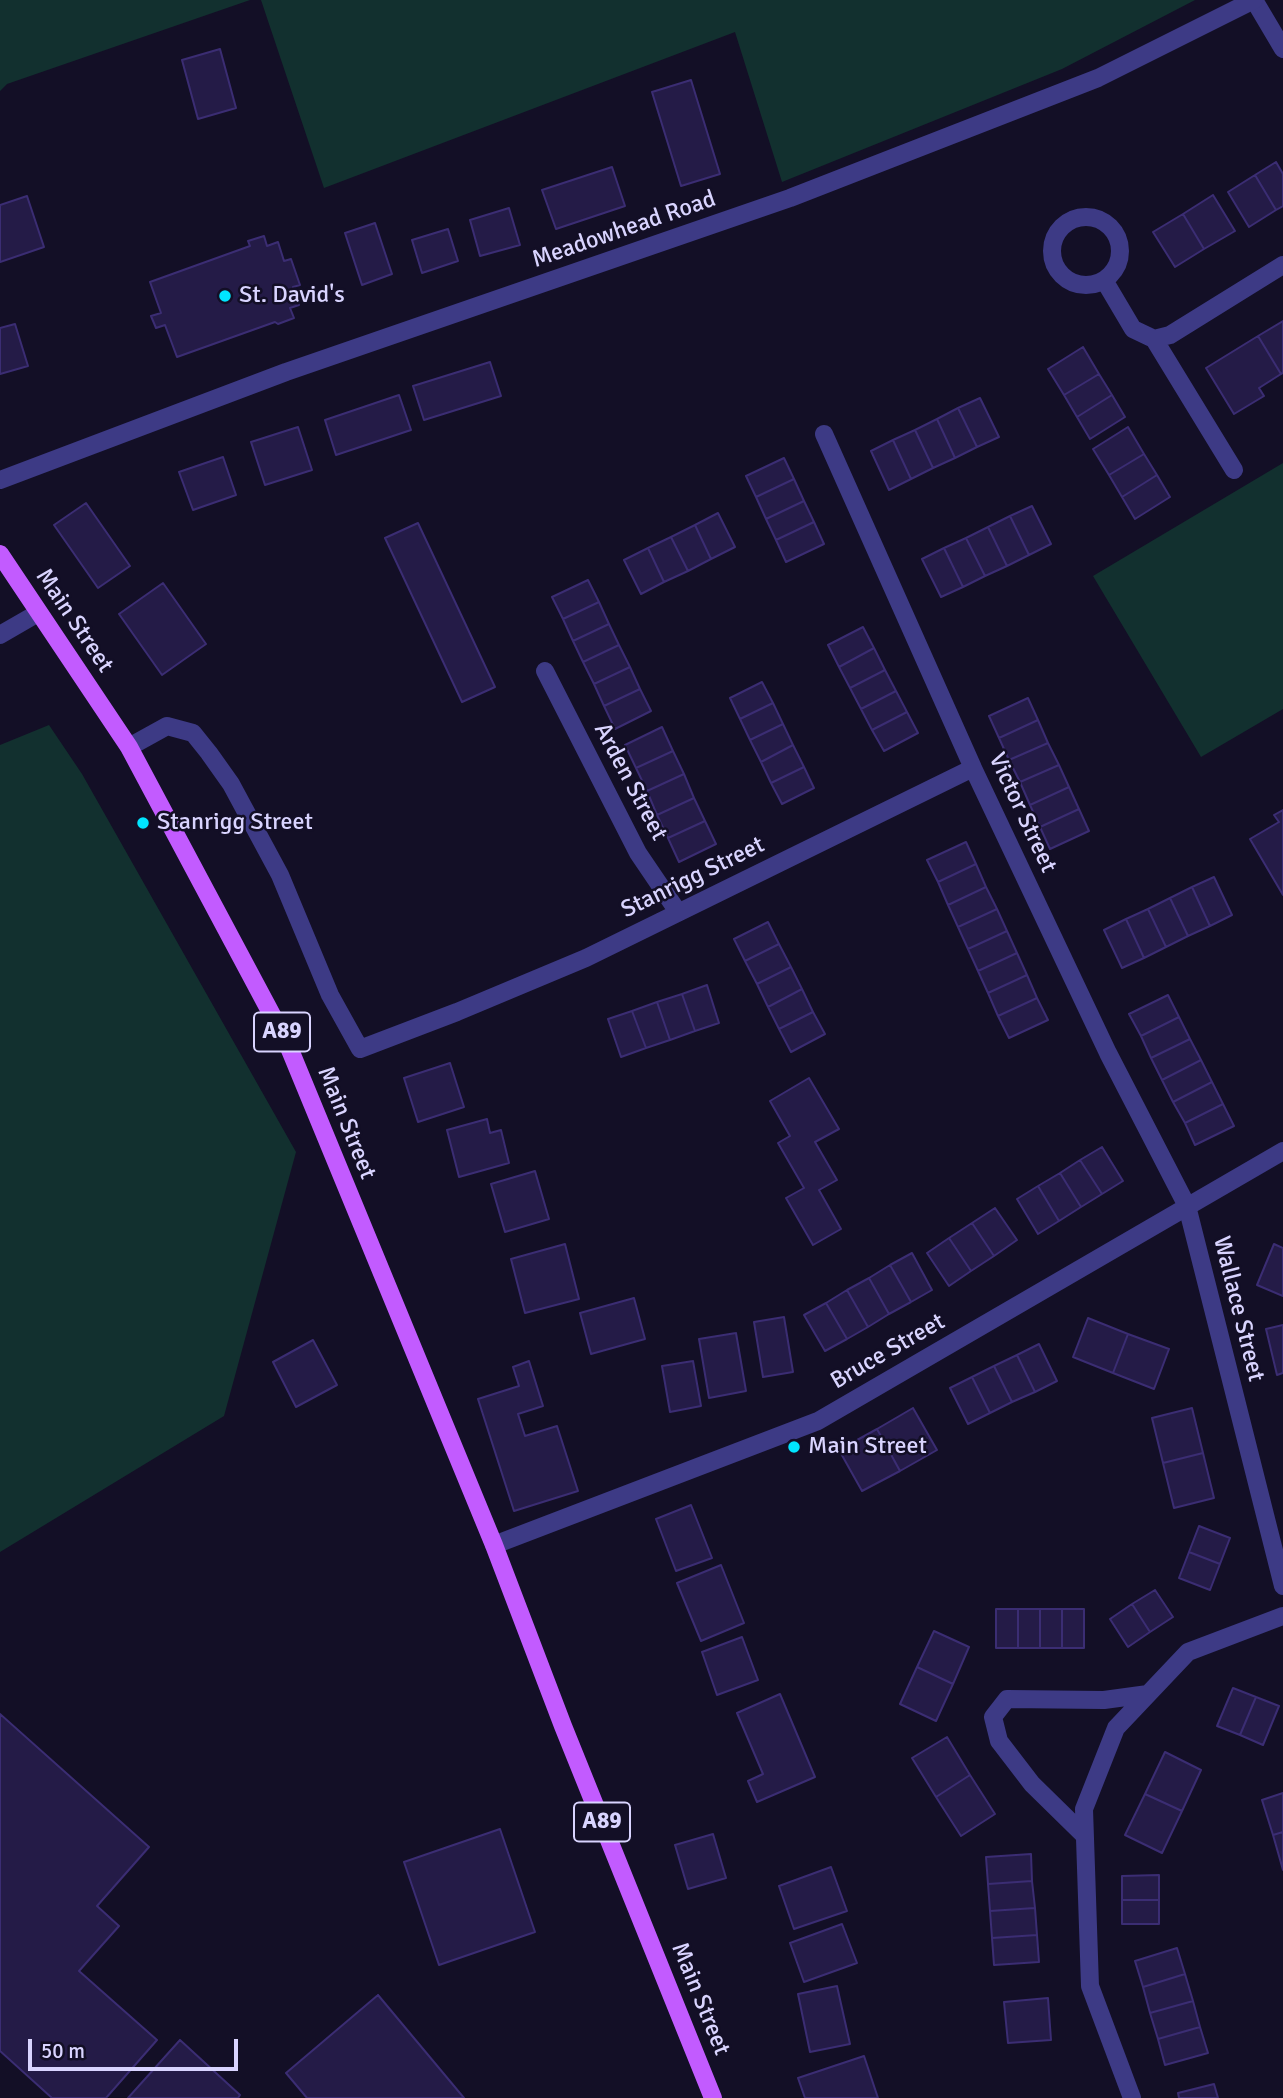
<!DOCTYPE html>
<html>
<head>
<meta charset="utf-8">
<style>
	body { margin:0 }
	#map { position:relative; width:1283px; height:2098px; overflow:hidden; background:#130f26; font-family:Signika,sans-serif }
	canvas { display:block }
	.scale { position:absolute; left:28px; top:2039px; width:210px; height:32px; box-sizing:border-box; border:4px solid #d9d4ff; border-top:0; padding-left:9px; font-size:21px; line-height:24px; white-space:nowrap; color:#d9d4ff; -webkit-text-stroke:5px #130f26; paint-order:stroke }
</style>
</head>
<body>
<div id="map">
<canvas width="1283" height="2098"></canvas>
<div class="scale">50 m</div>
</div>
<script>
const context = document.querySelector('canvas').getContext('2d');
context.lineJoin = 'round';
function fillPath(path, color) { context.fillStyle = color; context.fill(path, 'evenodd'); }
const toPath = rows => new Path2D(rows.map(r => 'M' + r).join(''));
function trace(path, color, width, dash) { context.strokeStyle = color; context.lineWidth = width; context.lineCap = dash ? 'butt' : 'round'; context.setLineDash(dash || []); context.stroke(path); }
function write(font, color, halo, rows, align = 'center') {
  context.font = font + ' Signika,sans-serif'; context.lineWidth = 5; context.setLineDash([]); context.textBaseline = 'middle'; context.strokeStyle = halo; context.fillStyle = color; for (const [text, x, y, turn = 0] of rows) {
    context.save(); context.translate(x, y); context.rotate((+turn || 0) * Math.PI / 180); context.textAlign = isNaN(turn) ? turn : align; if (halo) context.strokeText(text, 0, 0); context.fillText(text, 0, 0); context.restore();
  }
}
const green = toPath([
	[0,0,250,0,7,84,0,91],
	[261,0,1195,0,1062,69,782,182,735,32,324,188],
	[1283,463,1283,709,1201,757,1093,576],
	[49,725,82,774,296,1152,224,1416,0,1552,0,745]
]);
const building = toPath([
	[220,49,236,108,198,119,182,60,220,49],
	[691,80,720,174,681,186,652,92,691,80],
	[1276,162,1283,174,1283,206,1276,210,1255,175,1276,162],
	[612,167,625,206,556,229,542,190,612,167],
	[1255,175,1276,210,1249,227,1228,192,1255,175],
	[1213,195,1235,231,1204,249,1183,214,1213,195],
	[27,196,44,247,0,262,0,205,27,196],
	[509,208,520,245,480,256,470,220,509,208],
	[1183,214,1204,249,1175,267,1153,232,1183,214],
	[375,223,392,274,362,285,345,233,375,223],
	[448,229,458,261,422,273,412,240,448,229],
	[264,236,267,246,278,242,284,261,291,259,300,285,293,287,299,305,290,308,294,318,278,324,275,322,177,357,165,325,156,328,151,316,161,313,150,282,250,246,248,241,264,236],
	[1283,321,1283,373,1281,374,1258,336,1283,321],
	[15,324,28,366,0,374,0,328,15,324],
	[1258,336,1281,374,1259,388,1264,396,1234,414,1206,368,1258,336],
	[1083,347,1099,374,1064,395,1048,369,1083,347],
	[490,362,501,396,424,420,413,386,490,362],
	[1099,374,1112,395,1077,417,1064,395,1099,374],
	[399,395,411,430,336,455,325,420,399,395],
	[1112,395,1125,417,1090,439,1077,417,1112,395],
	[980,398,999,437,977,447,958,408,980,398],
	[958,408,977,447,955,458,937,419,958,408],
	[937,419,955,458,933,468,915,430,937,419],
	[298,427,312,470,265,485,251,442,298,427],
	[1128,427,1144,454,1109,475,1093,449,1128,427],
	[915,430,933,468,911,479,893,440,915,430],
	[893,440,911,479,889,490,871,451,893,440],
	[1144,454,1157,475,1122,497,1109,475,1144,454],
	[223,457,236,495,193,510,179,472,223,457],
	[784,458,794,479,756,497,746,476,784,458],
	[1157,475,1170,497,1135,519,1122,497,1157,475],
	[794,479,804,501,766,519,756,497,794,479],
	[804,501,814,522,776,540,766,519,804,501],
	[86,503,130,566,98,588,54,525,86,503],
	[1032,506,1051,544,1029,555,1010,516,1032,506],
	[718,513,735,547,711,559,695,525,718,513],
	[1010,516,1029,555,1007,566,988,527,1010,516],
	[814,522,824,544,786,562,776,540,814,522],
	[418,523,495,687,462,702,385,538,418,523],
	[695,525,711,559,688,571,671,537,695,525],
	[988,527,1007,566,985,576,966,538,988,527],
	[671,537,688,571,664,582,648,548,671,537],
	[966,538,985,576,963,587,944,548,966,538],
	[648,548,664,582,641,594,624,560,648,548],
	[944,548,963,587,941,597,922,559,944,548],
	[588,580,599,602,563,619,552,597,588,580],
	[163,583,206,644,162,675,119,614,163,583],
	[599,602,609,624,573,641,563,619,599,602],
	[609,624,619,645,583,662,573,641,609,624],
	[863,627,874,648,839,667,828,645,863,627],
	[619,645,630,667,594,684,583,662,619,645],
	[874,648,885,670,850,688,839,667,874,648],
	[630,667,640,689,604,706,594,684,630,667],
	[885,670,896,691,861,709,850,688,885,670],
	[762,682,773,703,740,719,730,698,762,682],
	[640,689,651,711,615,729,604,706,640,689],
	[896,691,907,712,872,730,861,709,896,691],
	[1028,698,1038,720,999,738,989,716,1028,698],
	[773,703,783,724,750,740,740,719,773,703],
	[907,712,918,733,884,751,872,730,907,712],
	[1038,720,1048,743,1009,760,999,738,1038,720],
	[783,724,793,745,761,762,750,740,783,724],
	[662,727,673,751,636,768,625,745,662,727],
	[1048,743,1059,765,1020,782,1009,760,1048,743],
	[793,745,804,767,771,783,761,762,793,745],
	[673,751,684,774,647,791,636,768,673,751],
	[1059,765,1069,787,1030,805,1020,782,1059,765],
	[804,767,814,788,782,804,771,783,804,767],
	[684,774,694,798,657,815,647,791,684,774],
	[1069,787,1079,809,1040,827,1030,805,1069,787],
	[694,798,705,821,668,838,657,815,694,798],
	[1079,809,1089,831,1050,849,1040,827,1079,809],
	[1283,810,1283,895,1250,839,1279,822,1274,815,1283,810],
	[705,821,716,844,679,862,668,838,705,821],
	[966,842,976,864,938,882,927,860,966,842],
	[976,864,986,887,948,905,938,882,976,864],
	[1214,877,1232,915,1210,926,1192,887,1214,877],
	[986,887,997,909,958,927,948,905,986,887],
	[1192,887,1210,926,1188,936,1170,898,1192,887],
	[1170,898,1188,936,1166,947,1148,909,1170,898],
	[997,909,1007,931,968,949,958,927,997,909],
	[1148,909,1166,947,1144,958,1126,919,1148,909],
	[1126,919,1144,958,1122,968,1104,930,1126,919],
	[768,922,779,944,745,961,734,939,768,922],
	[1007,931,1017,953,978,971,968,949,1007,931],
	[779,944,791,967,757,984,745,961,779,944],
	[1017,953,1027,975,988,993,978,971,1017,953],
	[791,967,802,989,768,1007,757,984,791,967],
	[1027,975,1037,998,998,1016,988,993,1027,975],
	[707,985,719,1023,695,1031,682,994,707,985],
	[802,989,813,1012,779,1029,768,1007,802,989],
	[682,994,695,1031,670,1040,657,1002,682,994],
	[1168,995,1179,1017,1141,1036,1129,1014,1168,995],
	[1037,998,1048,1020,1009,1038,998,1016,1037,998],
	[657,1002,670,1040,646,1048,632,1011,657,1002],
	[632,1011,646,1048,621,1057,608,1019,632,1011],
	[813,1012,825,1034,791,1052,779,1029,813,1012],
	[1179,1017,1190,1039,1151,1058,1141,1036,1179,1017],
	[1190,1039,1201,1060,1162,1080,1151,1058,1190,1039],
	[1201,1060,1212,1082,1173,1102,1162,1080,1201,1060],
	[450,1063,464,1107,418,1122,404,1078,450,1063],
	[809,1078,839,1129,815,1142,837,1180,819,1190,841,1229,813,1245,786,1198,804,1188,778,1143,790,1136,770,1101,809,1078],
	[1212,1082,1223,1104,1185,1123,1173,1102,1212,1082],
	[1223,1104,1234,1126,1195,1145,1185,1123,1223,1104],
	[487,1119,490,1133,501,1130,509,1163,459,1177,447,1130,487,1119],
	[1102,1147,1123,1181,1102,1194,1080,1160,1102,1147],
	[1080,1160,1102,1194,1081,1207,1060,1173,1080,1160],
	[535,1171,549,1219,505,1232,491,1184,535,1171],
	[1060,1173,1081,1207,1059,1221,1038,1186,1060,1173],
	[1038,1186,1059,1221,1038,1234,1017,1199,1038,1186],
	[995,1208,1017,1240,994,1256,972,1223,995,1208],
	[972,1223,994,1256,971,1271,949,1238,972,1223],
	[949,1238,971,1271,949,1286,927,1253,949,1238],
	[565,1244,579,1299,525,1313,511,1259,565,1244],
	[1274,1244,1283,1248,1283,1296,1257,1285,1274,1244],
	[912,1253,932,1290,911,1302,890,1265,912,1253],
	[890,1265,911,1302,889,1314,869,1278,890,1265],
	[869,1278,889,1314,868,1327,847,1290,869,1278],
	[847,1290,868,1327,847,1339,826,1303,847,1290],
	[634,1298,645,1339,591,1354,580,1313,634,1298],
	[826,1303,847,1339,825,1351,804,1315,826,1303],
	[784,1317,793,1372,763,1377,754,1322,784,1317],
	[1088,1318,1128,1334,1113,1373,1073,1357,1088,1318],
	[1283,1325,1283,1373,1277,1375,1266,1329,1283,1325],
	[736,1333,746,1391,709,1398,699,1339,736,1333],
	[1128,1334,1169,1349,1154,1389,1113,1373,1128,1334],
	[313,1340,337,1385,296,1407,273,1362,313,1340],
	[1039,1344,1057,1381,1035,1392,1017,1355,1039,1344],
	[1017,1355,1035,1392,1012,1402,994,1366,1017,1355],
	[529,1361,543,1406,518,1414,525,1436,557,1426,578,1491,514,1511,478,1399,519,1386,513,1367,529,1361],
	[693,1361,701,1406,670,1412,662,1366,693,1361],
	[994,1366,1012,1402,990,1413,972,1377,994,1366],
	[972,1377,990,1413,968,1424,950,1388,972,1377],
	[913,1408,937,1450,900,1471,877,1429,913,1408],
	[1192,1408,1203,1453,1163,1463,1152,1418,1192,1408],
	[877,1429,900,1471,862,1491,839,1450,877,1429],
	[1203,1453,1214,1498,1174,1508,1163,1463,1203,1453],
	[691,1505,712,1558,676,1571,656,1519,691,1505],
	[1199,1526,1230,1538,1220,1564,1189,1552,1199,1526],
	[1189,1552,1220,1564,1210,1590,1179,1578,1189,1552],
	[721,1565,744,1623,701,1641,677,1583,721,1565],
	[1155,1590,1173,1617,1150,1632,1132,1604,1155,1590],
	[1132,1604,1150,1632,1128,1647,1110,1619,1132,1604],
	[996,1609,1018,1609,1018,1648,996,1648,996,1609],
	[1018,1609,1040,1609,1040,1648,1018,1648,1018,1609],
	[1040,1609,1062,1609,1062,1648,1040,1648,1040,1609],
	[1062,1609,1084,1609,1084,1648,1062,1648,1062,1609],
	[934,1631,969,1647,953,1684,917,1667,934,1631],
	[742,1637,758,1680,717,1695,702,1652,742,1637],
	[917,1667,953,1684,936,1721,900,1704,917,1667],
	[1233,1688,1256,1697,1240,1735,1217,1726,1233,1688],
	[780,1694,815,1777,757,1802,748,1781,763,1774,737,1713,780,1694],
	[1256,1697,1279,1706,1263,1745,1240,1735,1256,1697],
	[0,1714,149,1847,97,1906,119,1926,79,1971,157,2040,106,2098,52,2098,0,2051,0,1714],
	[947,1737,970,1775,936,1797,912,1758,947,1737],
	[1165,1752,1201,1770,1182,1811,1145,1794,1165,1752],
	[970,1775,995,1814,961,1836,936,1797,970,1775],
	[1283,1793,1283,1832,1273,1835,1262,1800,1283,1793],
	[1145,1794,1182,1811,1162,1853,1125,1835,1145,1794],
	[500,1829,535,1932,439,1965,404,1862,500,1829],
	[1283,1832,1283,1870,1273,1835,1283,1832],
	[713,1834,726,1878,688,1889,675,1845,713,1834],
	[1031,1854,1032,1881,988,1884,986,1857,1031,1854],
	[831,1867,847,1911,794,1929,779,1886,831,1867],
	[1159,1875,1159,1900,1122,1900,1122,1876,1159,1875],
	[1032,1881,1035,1908,990,1911,988,1884,1032,1881],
	[1122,1900,1159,1900,1159,1924,1122,1924,1122,1900],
	[1035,1908,1037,1935,992,1938,990,1911,1035,1908],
	[842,1924,857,1963,804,1982,790,1943,842,1924],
	[1037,1935,1039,1962,994,1965,992,1938,1037,1935],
	[1177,1948,1185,1974,1143,1987,1135,1961,1177,1948],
	[1185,1974,1193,2001,1150,2013,1143,1987,1185,1974],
	[837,1986,850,2044,810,2052,798,1994,837,1986],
	[378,1995,464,2098,307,2098,286,2073,378,1995],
	[1048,1998,1051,2040,1008,2043,1004,2002,1048,1998],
	[1193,2001,1200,2027,1158,2039,1150,2013,1193,2001],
	[1200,2027,1208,2053,1165,2065,1158,2039,1200,2027],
	[180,2040,240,2095,238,2098,128,2098,180,2040],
	[864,2056,878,2098,805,2098,798,2078,864,2056],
	[1214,2084,1218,2098,1179,2098,1178,2093,1214,2084]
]);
const minor = toPath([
	[1254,0,1283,49],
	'1052 251a34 34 0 1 1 68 0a34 34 0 1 1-68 0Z',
	[1104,280,1133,329,1154,339,1170,335,1283,265],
	[1154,339,1234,470],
	[824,434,973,768,1108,1053,1187,1206,1283,1586],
	[0,635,38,613],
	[545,671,638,853,678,912],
	[129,747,167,726,193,733,209,753,231,784,280,875,330,995,360,1049,457,1012,586,958,973,768],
	[494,1545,818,1421,1283,1151],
	[1084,1835,1032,1784,999,1741,993,1717,1007,1699,1104,1700,1148,1694],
	[1132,2098,1090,1986,1084,1809,1116,1728,1188,1652,1283,1616]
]);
const tertiary = toPath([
	[0,480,286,372,790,198,1098,78,1254,0]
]);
const primary = toPath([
	[0,554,129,747,288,1045,494,1545,563,1726,713,2098]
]);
const markers = [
	[225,296,7,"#00e5ff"],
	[143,823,7,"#00e5ff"],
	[794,1447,7,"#00e5ff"]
];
const shields = [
	[282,1032,56],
	[602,1822,56]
];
const shieldNames = [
	["A89",282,1032],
	["A89",602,1822]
];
const streetNames = [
	["Meadowhead Road",624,230,-19],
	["Main Street",74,621,56],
	["Arden Street",630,782,62],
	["Victor Street",1022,813,65],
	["Stanrigg Street",693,878,-26],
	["Main Street",346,1123,68],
	["Wallace Street",1238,1309,76],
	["Bruce Street",888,1352,-30],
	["Main Street",700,1999,68]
];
const poiNames = [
	["St. David's",239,296],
	["Stanrigg Street",157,823],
	["Main Street",808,1447]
];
fillPath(green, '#12302f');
fillPath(building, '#241b47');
trace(building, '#3b2d73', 2);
trace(minor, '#3d3a85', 18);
trace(tertiary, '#3d3a85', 18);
trace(primary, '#c25bff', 18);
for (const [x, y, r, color] of markers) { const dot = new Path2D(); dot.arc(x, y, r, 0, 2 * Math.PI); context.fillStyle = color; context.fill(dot); trace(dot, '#130f26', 2.5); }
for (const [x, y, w] of shields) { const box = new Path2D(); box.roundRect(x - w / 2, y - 19.5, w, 39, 5); context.fillStyle = '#130f26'; context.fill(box); trace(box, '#d9d4ff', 2); }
write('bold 23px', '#d9d4ff', null, shieldNames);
write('24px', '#d9d4ff', '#130f26', streetNames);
write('24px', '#d9d4ff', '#130f26', poiNames, 'left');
</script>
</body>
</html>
